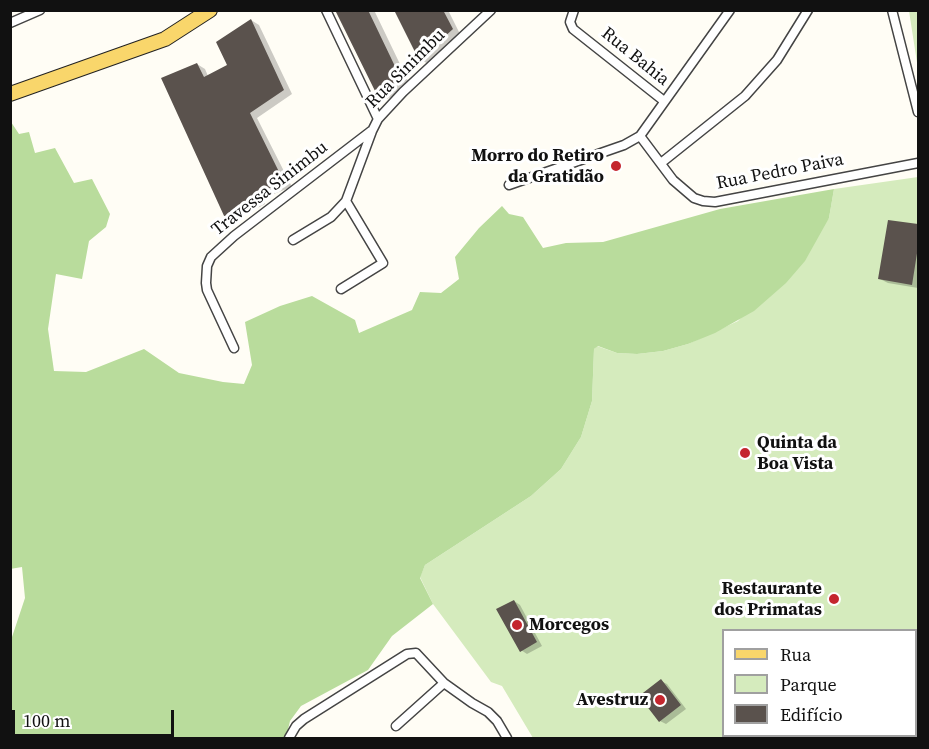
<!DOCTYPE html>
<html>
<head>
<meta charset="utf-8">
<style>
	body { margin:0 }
	#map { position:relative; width:929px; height:749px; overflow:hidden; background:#fffdf5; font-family:"Source Serif 4",serif }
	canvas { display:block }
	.frame { position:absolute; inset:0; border:12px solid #111; pointer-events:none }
	.legend { position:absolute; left:722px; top:629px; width:195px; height:108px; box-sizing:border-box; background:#fff; border:2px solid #a0a0a0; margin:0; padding:8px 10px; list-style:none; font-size:18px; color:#111 }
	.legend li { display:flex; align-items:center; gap:12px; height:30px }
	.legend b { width:30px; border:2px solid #a0a0a0 }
	.scale { position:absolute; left:12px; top:710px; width:162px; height:27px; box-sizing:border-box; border:3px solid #111; border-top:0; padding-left:8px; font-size:18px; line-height:21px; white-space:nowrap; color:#111; -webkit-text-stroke:4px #fff; paint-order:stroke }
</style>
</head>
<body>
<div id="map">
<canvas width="929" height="749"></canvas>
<div class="frame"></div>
<ul class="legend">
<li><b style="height:8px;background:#f9d66b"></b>Rua</li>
<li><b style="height:16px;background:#d5ebbd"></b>Parque</li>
<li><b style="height:16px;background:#5a524d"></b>Edifício</li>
</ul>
<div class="scale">100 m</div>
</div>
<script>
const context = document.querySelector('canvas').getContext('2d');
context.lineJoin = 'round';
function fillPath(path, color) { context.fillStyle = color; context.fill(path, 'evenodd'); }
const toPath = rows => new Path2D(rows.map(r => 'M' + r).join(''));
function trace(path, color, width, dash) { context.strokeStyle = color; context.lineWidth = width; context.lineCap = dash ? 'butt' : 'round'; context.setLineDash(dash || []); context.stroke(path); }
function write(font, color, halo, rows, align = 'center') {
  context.font = font + ' "Source Serif 4",serif'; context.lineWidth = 6; context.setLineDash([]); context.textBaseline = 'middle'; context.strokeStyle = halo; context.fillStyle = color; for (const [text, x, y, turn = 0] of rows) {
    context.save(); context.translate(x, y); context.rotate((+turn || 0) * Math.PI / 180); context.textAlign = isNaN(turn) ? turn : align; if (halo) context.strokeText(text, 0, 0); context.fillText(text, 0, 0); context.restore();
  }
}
const green = toPath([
	[909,11,918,11,918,69],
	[918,177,918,732,916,734,916,630,724,630,724,736,913,736,908,738,533,738,502,686,491,682,433,604,420,577,425,565,531,496,561,469,581,437,592,401,594,349,597,346,617,353,637,354,663,351,688,344,738,321,829,218,834,189]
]);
const forest = toPath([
	[11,122,19,134,29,132,35,153,55,148,74,183,92,179,110,214,106,227,89,241,82,279,56,274,48,329,54,371,86,372,144,349,179,373,223,382,244,384,252,365,245,322,280,306,312,296,355,320,359,333,412,310,420,292,441,293,459,279,455,257,479,228,502,206,509,214,523,217,543,248,566,243,603,242,720,209,834,189,829,218,805,261,786,283,754,311,715,333,688,344,663,351,637,354,617,353,598,346,594,349,592,401,581,437,561,469,531,496,425,565,420,578,433,604,392,636,368,670,301,706,290,721,286,738,11,738,11,640,25,598,22,567,10,569]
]);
const shadow = toPath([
	[337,10,374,10,411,87,387,99,379,94],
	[396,10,448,10,460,34,428,64,420,59],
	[251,20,259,25,292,94,257,118,292,187,263,198,265,204,234,221,226,217,197,64,205,69,208,76,229,66],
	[889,221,918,226,918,288,888,283,880,279],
	[514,601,520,605,542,646,527,654,521,650],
	[661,681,667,684,686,709,666,724,660,721]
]);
const building = toPath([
	[335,10,368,10,403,83,377,95],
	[394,10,443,10,453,29,419,60],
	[251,19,284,90,250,113,284,182,255,194,258,199,225,218,161,78,197,63,204,77,227,65,216,42],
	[888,220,918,224,918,247,912,285,878,279],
	[514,600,537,642,520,652,496,609],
	[661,679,681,705,659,722,639,696]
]);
const minor = toPath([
	[326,10,378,119],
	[574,10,570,22,573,29,664,101],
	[892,10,918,112],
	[10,23,40,10],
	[640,136,673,180,694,198,703,201,715,202,918,163],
	[661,163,745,96,777,60,808,10],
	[509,185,624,145,640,136,730,10],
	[293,240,331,217,346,201,372,131,378,119,403,92,491,10],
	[341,289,383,263,346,201],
	[234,348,207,290,206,283,207,266,211,257,234,236,371,131],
	[396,726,444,683],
	[916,728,918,726],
	[289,738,296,726,304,719,407,654,416,653,444,683,472,703,488,712,497,721,507,738],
	[898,738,903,736]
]);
const primary = toPath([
	[10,94,165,39,210,10]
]);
const markers = [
	[616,166,6,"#c4262e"],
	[745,453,6,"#c4262e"],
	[834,599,6,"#c4262e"],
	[517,625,6,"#c4262e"],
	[660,700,6,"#c4262e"]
];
const streetNames = [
	["Rua Bahia",635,57,39],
	["Rua Sinimbu",406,69,-45],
	["Rua Pedro Paiva",780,172,-11],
	["Travessa Sinimbu",270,189,-38]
];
const poiNames = [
	["Morro do Retiro",604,156],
	["da Gratidão",604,177],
	["Quinta da",757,443,"left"],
	["Boa Vista",757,464,"left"],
	["Restaurante",822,589],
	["dos Primatas",822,610],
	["Morcegos",529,625,"left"],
	["Avestruz",648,700]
];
fillPath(green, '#d5ebbd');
fillPath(forest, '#b9dc9c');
fillPath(shadow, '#0003');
fillPath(building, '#5a524d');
trace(minor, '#444', 11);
trace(primary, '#222', 16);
trace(minor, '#fff', 8);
trace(primary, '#f9d66b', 14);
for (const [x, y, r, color] of markers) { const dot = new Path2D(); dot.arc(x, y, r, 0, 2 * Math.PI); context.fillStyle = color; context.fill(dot); trace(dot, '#fff', 2); }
write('18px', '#111', '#fff', streetNames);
write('bold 18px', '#111', '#fff', poiNames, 'right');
</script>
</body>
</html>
